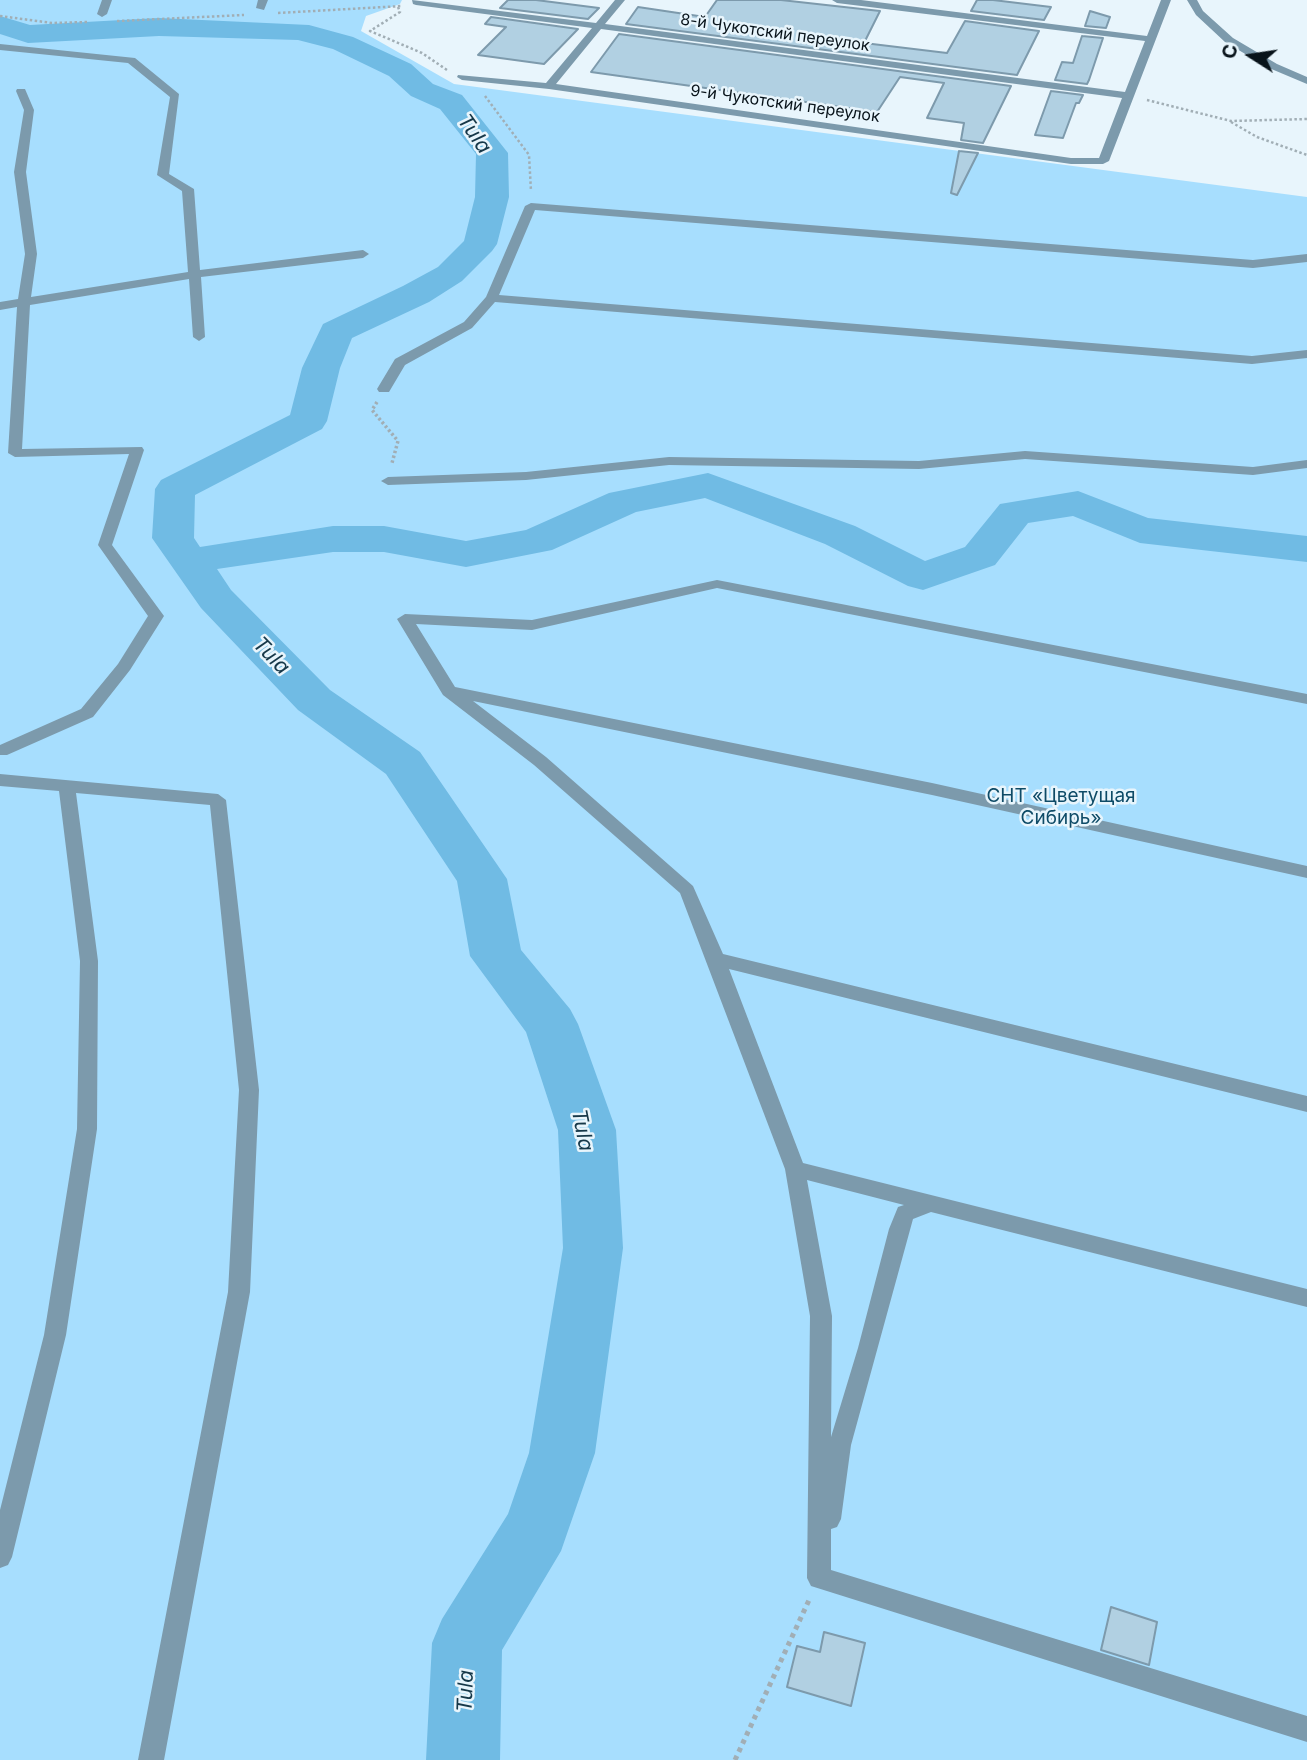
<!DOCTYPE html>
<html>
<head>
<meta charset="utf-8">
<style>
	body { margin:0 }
	#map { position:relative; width:1307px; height:1760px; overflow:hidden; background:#e8f5fc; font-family:Inter,sans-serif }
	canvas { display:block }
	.north { position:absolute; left:1216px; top:21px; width:70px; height:70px; -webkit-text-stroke:5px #e8f5fc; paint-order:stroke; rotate:282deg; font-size:19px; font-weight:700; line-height:28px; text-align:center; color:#08131a }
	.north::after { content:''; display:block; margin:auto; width:24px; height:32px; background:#08131a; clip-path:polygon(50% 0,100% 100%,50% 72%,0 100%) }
</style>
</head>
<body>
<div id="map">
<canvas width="1307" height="1760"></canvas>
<div class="north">С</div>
</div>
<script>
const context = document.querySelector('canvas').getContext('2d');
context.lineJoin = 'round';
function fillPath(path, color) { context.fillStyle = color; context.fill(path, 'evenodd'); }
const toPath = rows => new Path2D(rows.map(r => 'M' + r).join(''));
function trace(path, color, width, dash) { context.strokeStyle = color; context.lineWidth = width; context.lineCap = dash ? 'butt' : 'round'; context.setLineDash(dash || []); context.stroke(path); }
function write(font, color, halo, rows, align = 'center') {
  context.font = font + ' Inter,sans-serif'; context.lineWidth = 5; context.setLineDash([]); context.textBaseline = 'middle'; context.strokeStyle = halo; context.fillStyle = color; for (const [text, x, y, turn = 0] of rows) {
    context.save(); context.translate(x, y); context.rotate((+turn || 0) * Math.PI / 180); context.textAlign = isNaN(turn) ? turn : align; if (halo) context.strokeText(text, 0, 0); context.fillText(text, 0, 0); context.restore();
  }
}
const green = toPath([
	[0,0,402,0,400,4,366,16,361,31,454,84,1307,197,1307,1760,0,1760]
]);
const river = toPath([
	[0,16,30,25,159,18,309,25,353,37,411,64,433,84,462,95,508,153,509,197,497,244,492,251,462,281,429,302,352,338,340,368,327,421,322,429,195,495,194,538,200,547,333,526,384,526,466,541,526,530,609,493,708,473,855,526,925,561,965,547,1000,504,1078,491,1148,518,1307,536,1307,562,1140,543,1073,516,1028,523,995,565,923,590,908,586,825,544,705,498,636,512,552,550,466,567,384,552,333,552,217,569,231,590,330,690,420,752,507,879,521,950,570,1009,578,1024,616,1130,623,1248,595,1453,561,1551,502,1650,500,1760,426,1760,432,1643,442,1619,508,1514,529,1453,563,1248,558,1130,526,1032,470,956,457,881,386,774,298,710,201,608,152,538,155,489,161,480,290,415,302,368,323,324,403,286,438,267,464,241,475,197,476,154,440,109,411,96,389,76,333,49,298,40,159,36,28,43,0,34,0,16]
]);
const building = toPath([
	[508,0,536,0,599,8,588,19,500,8,508,0],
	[717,0,781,0,880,11,864,43,947,53,965,21,1039,31,1017,75,626,24,638,7,705,17,717,0],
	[977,0,993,0,1051,7,1044,20,971,11,977,0],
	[1090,11,1110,17,1106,28,1085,26,1090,11],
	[491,17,578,29,544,64,478,55,506,27,485,24,491,17],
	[619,34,1011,86,983,143,961,140,964,123,927,118,944,83,900,77,877,112,591,72,619,34],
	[1082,36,1103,38,1089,80,1087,84,1055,80,1062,62,1073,63,1082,36],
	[1051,91,1083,95,1079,103,1076,103,1063,138,1035,135,1051,91],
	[959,151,978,153,957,195,951,193,959,151],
	[1111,1607,1157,1622,1149,1665,1101,1650,1111,1607],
	[824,1632,865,1643,851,1706,787,1687,797,1646,820,1652,824,1632]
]);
const pathFar2 = toPath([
	[398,7,400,12,370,31,422,53,447,70],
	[278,13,402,6],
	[0,16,52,23,87,22],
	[117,21,244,15],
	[485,96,529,155,531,191],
	[1147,100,1231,121,1307,119],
	[1231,122,1257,137,1307,155]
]);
const pathFar1 = toPath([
	[377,402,372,410,398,441,392,463]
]);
const path = toPath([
	[735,1760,810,1598]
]);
const minor = toPath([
	[102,0,112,0,107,14,102,17,97,14,102,0],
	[258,0,268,0,264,10,256,8,258,0],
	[412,0,596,23,615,0,625,0,605,24,1125,92,1145,41,837,3,832,0,861,0,1147,36,1161,0,1171,0,1109,161,1103,164,1071,164,549,89,462,80,457,77,458,75,546,83,592,28,416,5,413,4,412,0],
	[601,29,1122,98,1099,158,1071,158,556,84,601,29],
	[1187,0,1197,0,1203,11,1233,38,1277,64,1307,77,1307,84,1269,68,1225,42,1196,15,1187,0],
	[0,44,135,58,179,94,169,174,194,189,200,270,363,250,369,254,363,258,201,277,205,337,199,341,193,337,189,279,30,305,22,449,142,447,144,450,112,545,164,616,130,670,93,717,7,755,0,755,0,745,81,709,118,664,148,616,98,545,129,454,15,457,8,453,17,307,0,310,0,302,18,299,25,254,14,172,24,110,16,91,17,89,25,89,34,110,26,172,37,254,31,297,188,272,182,191,157,175,170,97,128,63,0,50,0,44],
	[531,203,1253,260,1307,254,1307,262,1253,268,535,210,499,295,1252,356,1307,350,1307,358,1252,364,495,302,472,328,405,365,389,392,379,392,377,389,395,359,464,322,486,297,525,206,531,203],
	[1025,451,1253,467,1307,460,1307,468,1253,475,1025,459,919,469,669,465,526,480,388,485,381,481,388,477,526,472,669,457,919,461,1025,451],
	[717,580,1307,694,1307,704,717,588,532,630,416,624,455,687,932,783,1307,866,1307,878,932,795,473,701,546,757,693,886,723,954,1307,1096,1307,1112,729,969,803,1163,1307,1289,1307,1307,931,1212,913,1219,851,1445,841,1519,837,1527,831,1529,831,1570,1307,1716,1307,1742,811,1586,807,1578,810,1316,785,1169,680,893,534,765,443,695,397,619,405,614,532,620,717,580],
	[807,1180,904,1205,898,1207,889,1229,858,1348,831,1437,832,1316,807,1180],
	[0,774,218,794,226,800,259,1090,250,1292,164,1760,138,1760,228,1292,239,1090,210,805,76,793,98,961,97,1129,66,1335,12,1557,8,1565,0,1568,0,1510,44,1335,77,1129,80,961,59,791,0,786,0,774]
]);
const farStreetnames = [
	["8-й Чукотский переулок",775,33,8],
	["9-й Чукотский переулок",785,104,8]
];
const parkNames = [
	["СНТ «Цветущая",1061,796],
	["Сибирь»",1061,818]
];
const waterNames = [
	["Tula",474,134,55],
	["Tula",271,656,46],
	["Tula",582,1130,79],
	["Tula",466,1691,-88]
];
fillPath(green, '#a7defe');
fillPath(river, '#70bbe4');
fillPath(building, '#b1d0e2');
trace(building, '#7d9aac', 2);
trace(pathFar2, '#a1aeb5', 2.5, [2.5, 2.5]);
trace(pathFar1, '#a1aeb5', 3.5, [2.5, 2.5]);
trace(path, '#a1aeb5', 5, [4.5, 4.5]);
fillPath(minor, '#7c9aac');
write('16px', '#08131a', '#e8f5fc', farStreetnames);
write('19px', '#0e4b67', '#e8f5fc', parkNames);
write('italic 21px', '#163849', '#e8f5fc', waterNames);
</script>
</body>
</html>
